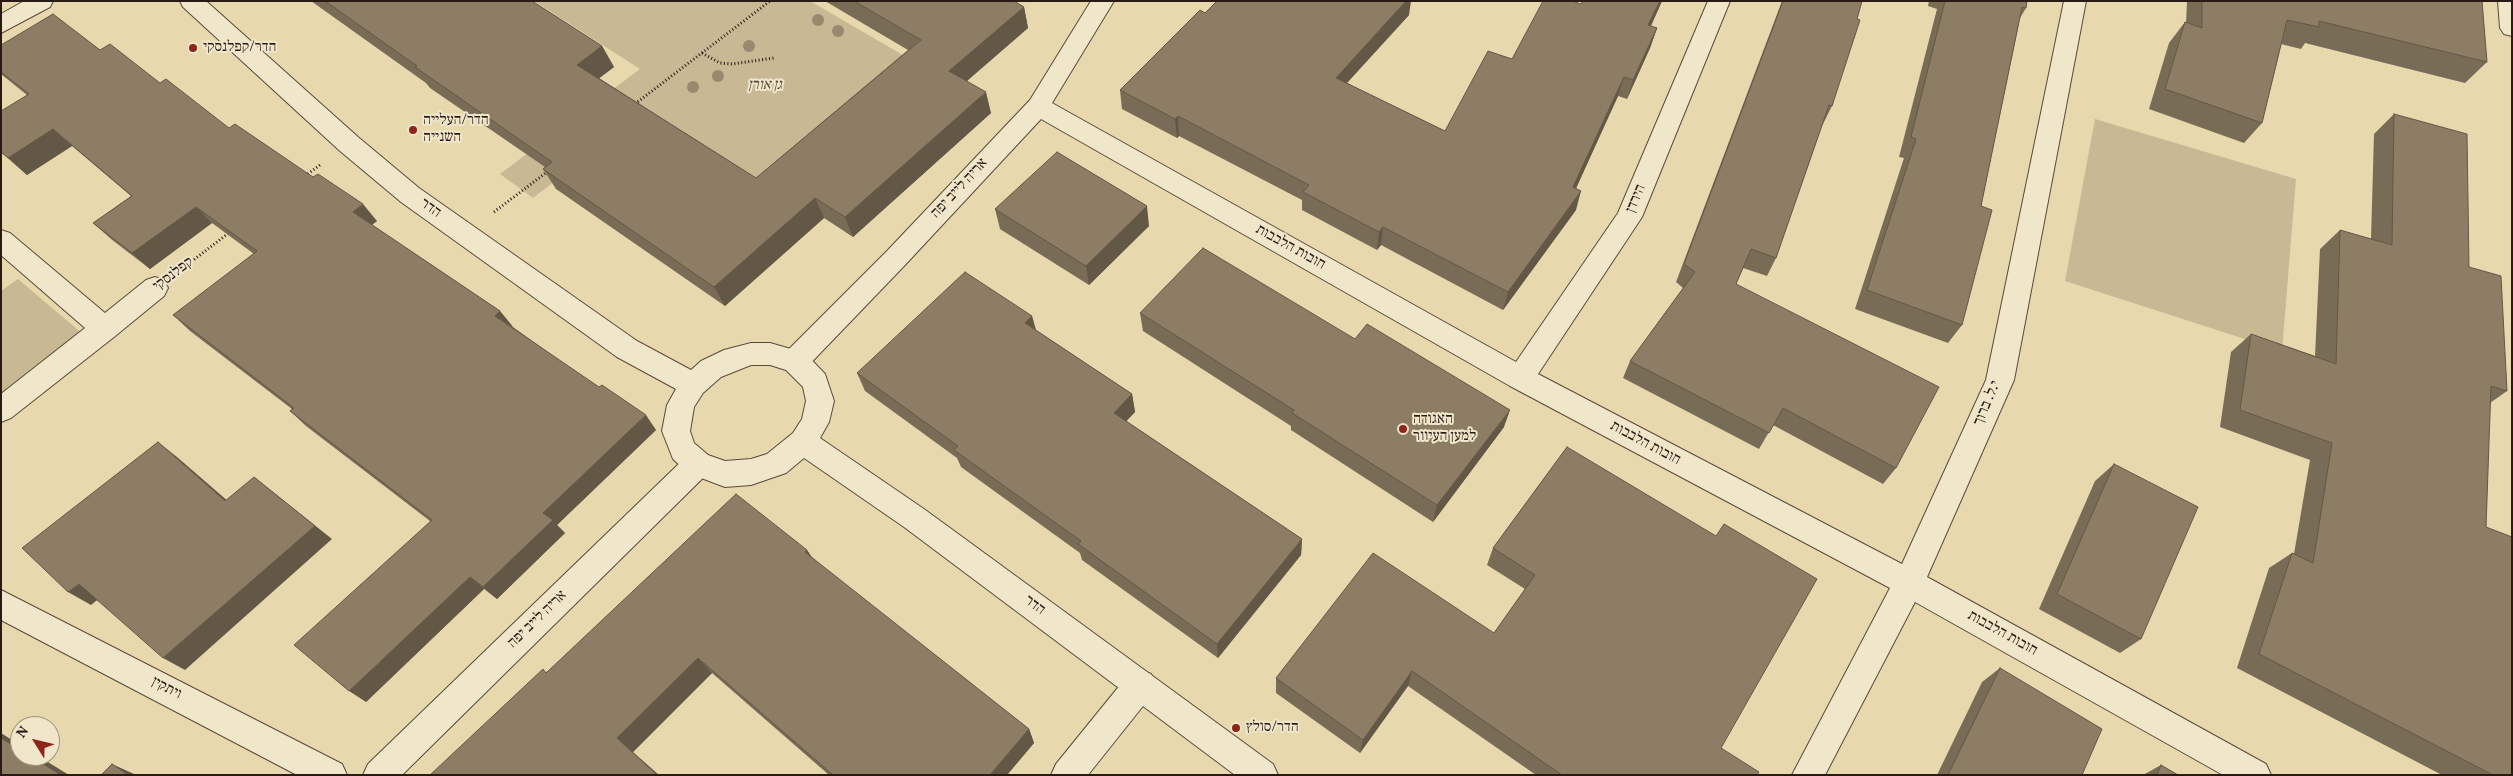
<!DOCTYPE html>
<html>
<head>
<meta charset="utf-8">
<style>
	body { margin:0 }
	#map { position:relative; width:2513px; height:776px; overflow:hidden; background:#e8d8ae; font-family:Vollkorn,serif }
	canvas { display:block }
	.frame { position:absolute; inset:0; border:2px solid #2a1a14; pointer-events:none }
	.north { position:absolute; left:10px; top:716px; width:50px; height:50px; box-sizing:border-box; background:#f0e6ca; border:1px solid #a19481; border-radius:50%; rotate:306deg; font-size:14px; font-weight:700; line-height:20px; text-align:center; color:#2a1a14 }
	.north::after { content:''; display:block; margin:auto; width:18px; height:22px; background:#8f2418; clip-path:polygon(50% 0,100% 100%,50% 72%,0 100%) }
</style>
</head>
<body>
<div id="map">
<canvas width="2513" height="776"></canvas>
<div class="frame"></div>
<div class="north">N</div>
</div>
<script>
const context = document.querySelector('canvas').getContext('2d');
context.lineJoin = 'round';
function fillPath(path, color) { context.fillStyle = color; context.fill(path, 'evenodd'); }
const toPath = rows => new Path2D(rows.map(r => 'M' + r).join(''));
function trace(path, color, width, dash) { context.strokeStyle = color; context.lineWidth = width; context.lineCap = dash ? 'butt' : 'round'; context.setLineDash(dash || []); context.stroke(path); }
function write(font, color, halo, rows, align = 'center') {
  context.font = font + ' Vollkorn,"Frank Ruhl Libre",serif'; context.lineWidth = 4; context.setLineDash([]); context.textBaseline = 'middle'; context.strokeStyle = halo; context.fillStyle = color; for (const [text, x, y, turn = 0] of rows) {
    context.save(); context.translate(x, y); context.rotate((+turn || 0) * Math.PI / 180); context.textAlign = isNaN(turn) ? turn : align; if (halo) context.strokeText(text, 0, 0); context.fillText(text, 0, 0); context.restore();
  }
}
const green = toPath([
	[534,1,810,1,920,65,772,190,648,109,533,198,500,174,640,69],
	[2095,119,2296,179,2282,351,2065,281],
	[18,279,84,335,1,397,1,291]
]);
const path = toPath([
	[702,53,720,63,732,64,774,58],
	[635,104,770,1],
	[305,176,320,165],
	[494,212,547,172],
	[183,268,230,232]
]);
const minor = toPath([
	[24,1,53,1,50,7,1,33,1,14,24,1],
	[1091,1,1114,1,1052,103,1516,362,1618,213,1708,1,1730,1,1642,217,1538,374,1902,564,1986,380,2064,1,2086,1,2014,380,1927,577,2266,764,2271,775,2223,775,1915,602,1825,775,1792,775,1890,588,1510,386,1041,119,905,265,805,369,795,372,785,369,781,361,785,353,887,251,1030,100,1091,1],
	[2498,1,2512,1,2512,36,2504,34,2500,28,2498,1],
	[1,230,10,233,105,313,146,280,155,277,164,280,168,288,164,296,114,337,11,418,1,422,1,394,85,328,1,255,1,230],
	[698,452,708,455,712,464,708,473,402,775,363,775,368,764,688,455,698,452],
	[1,590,342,764,347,775,297,775,1,620,1,590],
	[1140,670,1151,674,1156,685,1151,696,1088,775,1051,775,1056,764,1129,674,1140,670]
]);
const tertiary = toPath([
	[180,1,206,1,358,137,419,188,637,341,691,370,701,361,724,350,751,343,770,343,805,353,825,374,834,401,829,422,820,438,924,509,1273,764,1278,775,1235,775,904,527,804,458,786,473,751,485,725,487,688,473,673,459,662,431,667,405,676,389,617,357,401,202,340,151,183,7,180,1],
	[751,365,770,365,786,370,803,387,806,401,802,419,793,433,767,454,751,459,725,461,708,455,694,443,690,431,694,407,703,393,721,377,751,365]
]);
const trees = [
	[818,20],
	[838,31],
	[749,46],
	[718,76],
	[693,87]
];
const wall = toPath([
	[311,1,532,1,602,46,614,67,599,78,756,178,908,50,825,1,1014,1,1024,7,1028,28,967,81,991,113,853,237,824,218,725,306,556,189,543,169,545,167,430,88,426,83],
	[1583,1,1662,1,1651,26,1657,28,1650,48,1627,99,1618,96,1576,188,1576,210,1503,310,1381,245,1377,250,1302,210,1302,200,1179,136,1177,138,1122,109,1120,90,1205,13,1409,15,1347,83,1445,131,1512,59,1581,4],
	[1782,1,1862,1,1832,106,1822,126,1776,258,1767,276,1743,268,1736,284,1896,468,1883,484,1773,425,1759,449,1623,378,1630,361,1683,288,1676,282],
	[1929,1,2027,1,2026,8,2020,18,1981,206,1962,325,1948,343,1855,309,1904,158,1899,157,1937,9,1928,6],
	[2187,1,2482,1,2487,62,2465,83,2305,43,2301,49,2281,44,2262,123,2244,143,2149,109,2169,43,2185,22,2186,23],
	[1,45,100,50,160,83,229,128,377,221,372,225,500,311,513,327,656,430,557,525,565,533,497,599,484,589,366,702,430,521,306,426,290,411,292,409,190,331,173,315,254,254,212,223,150,269,111,239,93,223,131,196,72,146,27,175,1,152,27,95,1,74],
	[2394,114,2469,267,2507,391,2490,403,2486,527,2512,775,2442,775,2237,668,2269,568,2292,553,2294,554,2310,460,2220,427,2231,352,2251,334,2315,356,2320,249,2340,230,2371,239,2374,134],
	[995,209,1149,226,1089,285,1000,229],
	[1140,313,1355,339,1504,427,1433,522,1291,430,1291,426,1143,331],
	[1032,316,1036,330,1132,394,1135,412,1126,421,1302,539,1301,555,1218,658,1082,560,1080,553,961,467,957,458,865,391,857,373],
	[1567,447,1721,748,1757,775,1536,775,1408,686,1360,753,1276,693,1276,678,1494,633,1525,589,1487,565,1493,548],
	[2114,464,2141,639,2120,653,2039,609,2095,481],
	[807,550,813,559,1029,729,1034,743,1007,775,829,775,712,673,633,752,430,775,546,672],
	[2000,668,2082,775,1937,775,1982,682],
	[2161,765,2178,775,2143,775]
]);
const shadedWall = toPath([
	[1406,1,1411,1,1409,15,1334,97,1336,78],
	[1660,1,1662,1,1642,45,1648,25],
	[1024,7,1028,28,954,92,949,71],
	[1657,28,1650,48,1627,99,1633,80],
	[602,46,614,67,589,86,577,65],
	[1624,77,1618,96,1568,206,1573,187],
	[986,92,991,113,853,237,845,217],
	[1178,116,1179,136,1177,138,1175,119],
	[53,129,72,146,27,175,8,158],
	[1581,191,1576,210,1503,310,1508,292],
	[815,198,824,218,725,306,714,287],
	[363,204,377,221,367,228,353,212],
	[1147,206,1149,226,1089,285,1086,266],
	[196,207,212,223,150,269,132,253],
	[1383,227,1381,245,1377,250,1379,232],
	[500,311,513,327,495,316],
	[1032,316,1037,335,1025,323],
	[1132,394,1135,412,1117,431,1114,413],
	[1510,410,1504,427,1433,522,1437,505],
	[646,415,656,430,557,525,565,533,497,599,483,587,543,513],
	[158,442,177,457,244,515,225,501],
	[254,477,332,539,185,670,163,658],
	[1302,539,1301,555,1218,658,1217,644],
	[807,550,818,567,805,552],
	[470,577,484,589,366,702,349,691],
	[79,584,101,597,91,605,68,592],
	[698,658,712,673,633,752,659,775,657,775,617,738],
	[1412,671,1408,686,1360,753,1363,740],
	[1029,729,1034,743,1007,775,990,775],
	[1,733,20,745,20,750,1,738],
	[30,756,38,756,69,775,61,775],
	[112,764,134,774,136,775,128,775]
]);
const building = toPath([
	[325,1,532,1,602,46,577,65,756,178,921,40,854,1,1014,1,1024,7,949,71,986,92,845,217,815,198,714,287,543,169,552,162,415,67,417,66,325,1],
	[1217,1,1406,1,1336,78,1445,131,1488,51,1512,59,1543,1,1572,1,1581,4,1583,1,1660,1,1648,25,1657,28,1633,80,1624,77,1573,187,1581,191,1508,292,1383,227,1379,232,1303,192,1309,185,1178,116,1175,119,1120,90,1200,10,1205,13,1217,1],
	[1783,1,1862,1,1857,19,1860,20,1832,106,1829,105,1776,258,1751,249,1736,284,1939,387,1896,468,1783,408,1769,433,1630,361,1695,272,1684,264,1783,1],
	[1945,1,2027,1,2026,8,2022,7,1981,206,1992,210,1962,325,1867,290,1916,139,1911,137,1945,1],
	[2202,1,2482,1,2487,62,2319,21,2319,27,2287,20,2262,123,2165,89,2185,22,2202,28,2202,1],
	[53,14,100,50,110,44,160,83,166,79,229,128,235,124,313,177,318,174,363,204,353,212,500,311,495,316,599,387,602,385,646,415,543,513,553,520,483,587,470,577,349,691,294,645,432,520,290,411,294,408,173,315,257,251,196,207,132,253,93,223,132,196,53,129,8,158,1,152,1,111,29,94,1,72,1,45,53,14],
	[2394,114,2467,134,2469,267,2501,276,2507,391,2491,386,2486,527,2512,537,2512,775,2493,775,2259,654,2292,553,2313,563,2332,443,2240,410,2251,334,2336,364,2340,230,2392,245,2394,114],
	[1057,152,1147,206,1086,266,995,209,1057,152],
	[1203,248,1355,339,1367,324,1510,410,1437,505,1292,413,1294,410,1140,313,1203,248],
	[965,272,1032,316,1025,323,1132,394,1114,413,1302,539,1217,644,1078,544,1081,541,954,450,958,446,857,373,965,272],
	[158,442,225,501,254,477,315,526,163,658,79,584,68,592,22,548,158,442],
	[1567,447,1716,536,1724,524,1817,579,1721,748,1759,772,1757,775,1562,775,1412,671,1363,740,1276,678,1373,553,1494,633,1535,575,1493,548,1567,447],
	[2114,464,2198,507,2141,639,2057,594,2114,464],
	[736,494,807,550,805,552,1029,729,990,775,833,775,698,658,617,738,657,775,430,775,543,669,546,673,736,494],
	[2000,668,2102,729,2082,775,1948,775,2000,668],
	[1,738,20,750,20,756,30,756,61,775,1,775,1,738],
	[112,764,128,775,101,775,112,764],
	[2161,765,2178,775,2157,775,2161,765]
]);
const markers = [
	[193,48,5,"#8f2418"],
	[413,130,5,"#8f2418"],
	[1403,429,5,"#8f2418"],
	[1236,728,5,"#8f2418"]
];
const poiNames = [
	["הדר/קפלנסקי",203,48],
	["הדר/העלייה",423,121],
	["השנייה",423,138],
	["האגודה",1413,420],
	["למען העיוור",1413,437],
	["הדר/סולץ",1246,728]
];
const parkNames = [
	["גן אורן",765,86]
];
const streetNames = [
	["אריה לייב יפה",960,189,-47],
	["הירדן",1637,199,-67],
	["הדר",430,209,35],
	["חובות הלבבות",1290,248,29],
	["קפלנסקי",174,275,-37],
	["י.ל. ברוך",1988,404,-67],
	["חובות הלבבות",1645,444,28],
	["הדר",1034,606,37],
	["אריה לייב יפה",538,620,-44],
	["חובות הלבבות",2002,634,29],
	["ויתקין",166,689,27]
];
fillPath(green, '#c8b894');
trace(minor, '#5a4a3a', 2);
trace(tertiary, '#5a4a3a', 2);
trace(path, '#2a1a14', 3, [1, 2.5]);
fillPath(minor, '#f0e6ca');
fillPath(tertiary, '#f0e6ca');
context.fillStyle = '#99896e';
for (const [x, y] of trees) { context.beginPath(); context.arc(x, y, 6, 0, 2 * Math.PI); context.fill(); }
fillPath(wall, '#796c56');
fillPath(shadedWall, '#635846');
fillPath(building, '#8d7d64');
trace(building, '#635846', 1);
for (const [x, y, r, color] of markers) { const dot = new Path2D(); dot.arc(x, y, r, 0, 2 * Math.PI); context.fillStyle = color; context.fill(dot); trace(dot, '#f0e6ca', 2); }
write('15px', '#2a1a14', '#f0e6ca', poiNames, 'left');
write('italic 15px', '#59493a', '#f0e6ca', parkNames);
write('15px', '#2a1a14', '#f0e6ca', streetNames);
</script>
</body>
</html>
